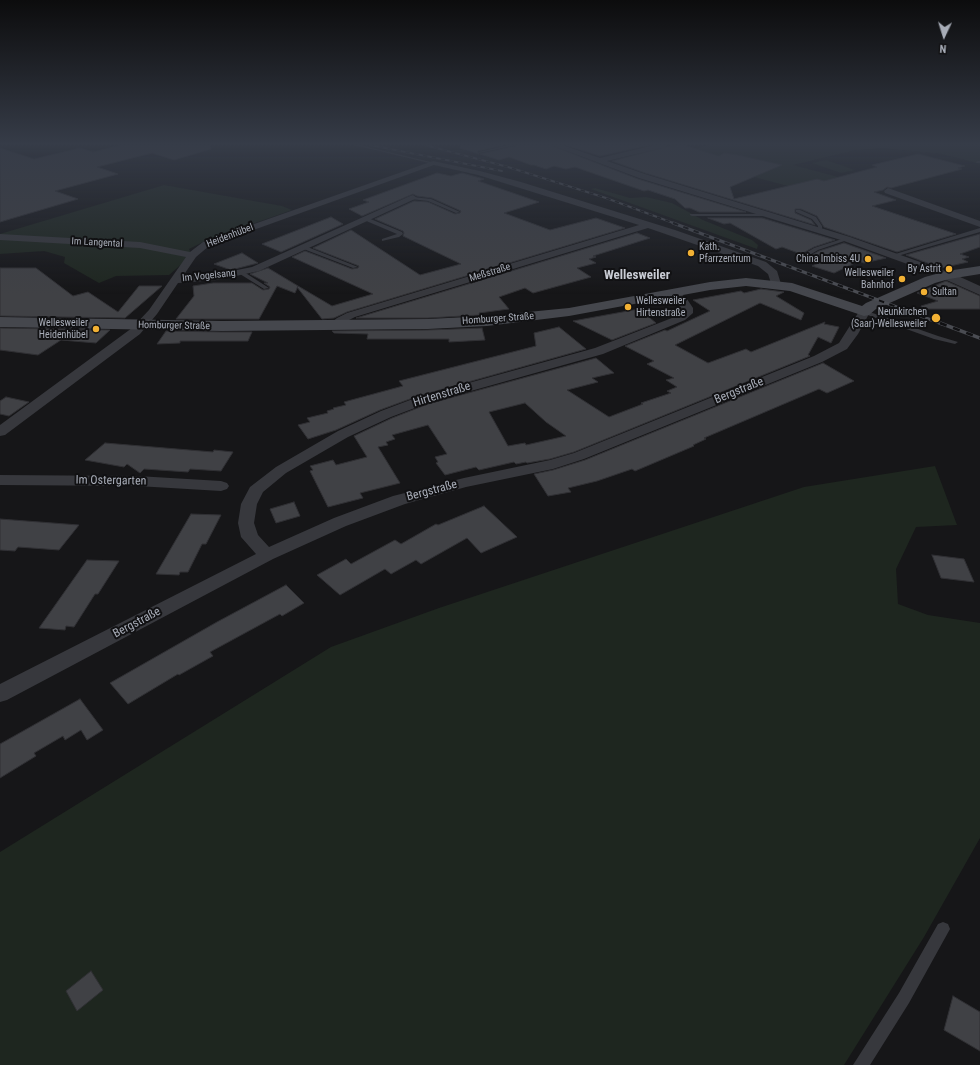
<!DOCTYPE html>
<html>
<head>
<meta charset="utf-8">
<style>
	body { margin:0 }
	#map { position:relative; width:980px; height:1065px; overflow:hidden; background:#161618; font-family:"Roboto Condensed",sans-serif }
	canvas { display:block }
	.north { position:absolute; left:924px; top:16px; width:40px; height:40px; -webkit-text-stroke:3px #111113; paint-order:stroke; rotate:184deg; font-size:11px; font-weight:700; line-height:16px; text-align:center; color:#a8adb8 }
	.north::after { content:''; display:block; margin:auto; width:14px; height:18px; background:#a8adb8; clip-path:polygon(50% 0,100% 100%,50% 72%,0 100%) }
</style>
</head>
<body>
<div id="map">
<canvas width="980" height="1065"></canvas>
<div class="north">N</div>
</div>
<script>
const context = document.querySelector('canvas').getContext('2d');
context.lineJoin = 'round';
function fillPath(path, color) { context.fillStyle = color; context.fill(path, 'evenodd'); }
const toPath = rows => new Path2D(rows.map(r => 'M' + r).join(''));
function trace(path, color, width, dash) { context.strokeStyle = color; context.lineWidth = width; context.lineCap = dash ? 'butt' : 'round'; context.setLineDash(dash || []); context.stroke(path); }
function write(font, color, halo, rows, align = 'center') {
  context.font = font + ' "Roboto Condensed",sans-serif'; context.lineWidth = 4; context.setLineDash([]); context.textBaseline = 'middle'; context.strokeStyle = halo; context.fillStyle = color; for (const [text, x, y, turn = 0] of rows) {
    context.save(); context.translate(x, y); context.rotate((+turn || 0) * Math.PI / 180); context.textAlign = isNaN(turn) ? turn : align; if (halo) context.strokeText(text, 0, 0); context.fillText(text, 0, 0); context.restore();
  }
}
const green = toPath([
	[710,145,980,145,980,164,942,154,882,148,856,150,793,165,842,178,818,194,671,155],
	[826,160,855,170,841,173,812,163],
	[164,185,282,206,292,210,207,240,189,249,192,255,169,275,116,276,99,283,64,263,65,257,44,251,0,254,0,234],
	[595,188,630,198,646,197,672,203,703,220,752,240,758,245,757,249,591,189],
	[935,466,957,525,916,527,896,569,898,604,928,615,980,623,980,838,924,937,844,1065,0,1065,0,852,331,647,439,608,804,487]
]);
const building = toPath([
	[122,145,210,145,211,149,174,160,152,153,97,167,118,174,55,191,78,199,0,222,0,148,34,159,80,148,93,152,122,145],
	[461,145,503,145,478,151,477,152,479,154,460,148,461,145],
	[517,145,550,145,638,179,746,212,699,212,690,208,685,208,675,199,648,190,644,191,575,167,566,169,554,166,546,169,534,165,531,165,509,157,499,160,480,154,516,146,517,145],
	[566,145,649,145,600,156,566,145],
	[683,145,719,156,724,153,738,155,782,165,730,187,734,199,817,179,824,181,877,167,872,165,918,154,965,166,958,168,962,169,891,188,887,187,883,190,874,192,896,200,872,206,956,234,897,252,824,227,817,216,801,209,795,209,795,213,811,220,815,225,645,173,612,161,670,146,683,145],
	[437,173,451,176,462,173,484,179,478,181,539,202,504,213,550,230,596,218,625,228,347,312,334,318,322,319,297,287,298,286,332,306,373,294,292,257,305,251,352,269,358,268,359,266,313,248,351,230,420,275,461,264,403,236,404,233,403,231,375,219,414,201,428,202,455,214,460,213,461,211,432,198,417,196,413,194,362,216,349,209,369,202,363,200,437,173],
	[331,217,343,224,281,252,262,244,331,217],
	[708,218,762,218,835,240,814,247,801,254,782,247,776,249,730,223,724,224,708,218],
	[637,233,650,238,593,256,596,257,589,259,596,263,577,268,591,277,533,293,525,288,499,297,509,309,479,313,480,315,428,318,356,318,637,233],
	[980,234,980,247,960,254,969,257,962,259,968,262,941,268,906,255,980,234],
	[844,243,886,258,864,263,859,261,834,273,812,266,821,262,808,257,819,251,844,243],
	[242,253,258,263,231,270,214,264,242,253],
	[0,268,36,268,73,296,88,292,118,312,139,286,162,286,125,318,0,316,0,268],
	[268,268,298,286,295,293,277,286,259,319,176,319,194,296,193,286,213,283,252,283,263,290,269,289,270,287,264,283,268,283,250,274,268,268],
	[946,281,980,296,980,309,922,309,921,306,938,301,917,293,946,281],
	[761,289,784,292,776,296,804,313,801,320,760,303,675,345,708,363,746,349,751,352,825,322,824,324,839,327,831,343,818,337,808,355,810,356,574,452,550,459,527,463,526,462,516,464,514,462,479,470,476,467,445,475,436,463,438,462,435,457,447,454,428,425,392,435,395,439,386,442,388,445,378,447,400,483,360,493,363,498,328,507,310,471,313,470,310,466,333,460,336,465,367,457,354,436,392,418,428,404,596,358,614,373,592,378,598,382,567,390,609,417,643,404,641,403,671,393,667,391,677,387,666,380,674,378,647,364,654,361,625,346,665,330,667,331,710,311,693,300,741,291,744,293,761,289],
	[525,403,546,422,566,436,526,445,525,443,508,446,489,412,525,403],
	[639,309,656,323,612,340,573,321,639,309],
	[559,327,586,349,418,396,380,410,336,430,308,439,298,425,310,422,307,418,328,413,327,411,334,409,333,408,346,405,344,402,403,386,399,381,536,346,534,333,559,327],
	[0,328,110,330,96,343,61,340,38,355,0,350,0,328],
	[482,328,485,340,449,342,449,339,367,339,368,334,334,333,332,331,428,330,482,328],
	[166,331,222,332,252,332,248,341,180,341,180,343,157,344,166,331],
	[823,363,854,381,827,393,819,389,704,438,706,439,693,445,694,446,635,471,632,469,597,481,568,488,571,492,548,496,534,474,553,470,585,460,823,363],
	[6,397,29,402,9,416,0,414,0,401,6,397],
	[105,443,213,452,214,450,233,452,221,471,190,469,188,472,144,469,140,473,127,464,124,467,85,460,105,443],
	[294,502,300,516,276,523,270,509,294,502],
	[484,506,517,537,481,553,467,538,421,564,416,560,391,574,385,569,340,595,317,575,346,559,351,564,395,540,401,544,436,524,438,525,484,506],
	[191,514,221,515,206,544,202,544,188,572,180,572,179,575,156,574,191,514],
	[0,519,79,525,59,550,18,547,15,551,0,550,0,519],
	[932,555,964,559,974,582,941,578,932,555],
	[87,560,119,561,98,594,95,594,74,627,66,626,65,630,39,628,87,560],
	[286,585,304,603,282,616,280,614,210,652,213,656,179,675,178,674,128,704,110,683,217,622,286,585],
	[80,699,103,730,87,740,81,730,65,740,63,736,34,753,36,756,0,778,0,744,80,699],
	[91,971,103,990,77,1011,66,991,91,971],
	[953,996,980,1012,980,1051,944,1030,953,996]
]);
const service = toPath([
	[354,145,360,145,435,163,433,164,354,145],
	[509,145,516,145,480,153,478,152,509,145],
	[977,161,980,161,980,163,976,163,977,161],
	[413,197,431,199,460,212,456,213,428,201,411,199,413,197],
	[796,210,800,210,816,217,822,226,822,232,818,232,818,226,812,219,796,212,796,210],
	[690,214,767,214,769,215,767,216,692,216,690,215,690,214],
	[364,218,368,218,402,232,403,234,399,237,382,241,382,239,397,234,364,220,364,218],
	[980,228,980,232,894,257,889,256,980,228],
	[845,238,850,239,818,250,801,260,796,259,814,248,845,238],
	[301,246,305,246,358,267,353,268,301,248,301,246],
	[240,272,244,272,269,288,264,289,240,274,240,272],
	[864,310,938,336,958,342,955,344,934,339,862,313,862,311,864,310],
	[943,922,948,924,950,929,909,1003,870,1065,853,1065,899,993,938,924,943,922]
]);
const minor = toPath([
	[551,145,562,145,600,158,655,145,667,145,666,147,607,161,645,174,850,237,951,273,952,275,947,278,943,277,844,241,639,178,551,145],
	[433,161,480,171,521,182,675,230,766,262,777,271,781,284,780,286,772,286,768,274,758,266,648,228,355,317,345,322,340,328,332,328,330,325,332,322,337,318,347,313,639,225,478,175,434,165,209,246,196,257,183,276,217,274,252,267,410,196,413,195,417,198,259,271,217,280,178,283,157,314,140,334,5,435,0,436,0,425,132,328,149,310,186,257,140,248,0,240,0,234,140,242,190,252,203,242,433,161],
	[888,188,980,221,980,227,885,193,884,191,888,188],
	[674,290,678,291,687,299,693,308,693,313,685,320,603,354,428,403,391,417,348,437,286,473,263,492,257,504,254,523,258,535,269,547,334,518,393,496,464,478,550,460,574,453,814,356,839,343,860,310,864,309,868,310,870,312,858,334,847,349,822,362,584,459,553,469,466,487,405,504,346,526,273,559,7,700,0,702,0,684,256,554,241,537,238,523,241,504,250,487,276,467,338,431,381,411,418,397,595,348,677,316,681,312,681,308,668,293,674,290],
	[0,475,137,476,221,481,227,483,229,486,227,489,221,491,137,486,0,485,0,475]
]);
const tertiary = toPath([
	[947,271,980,286,980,295,942,278,940,275,942,272,947,271]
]);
const secondary = toPath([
	[980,266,980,274,949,279,935,283,876,309,869,315,864,316,790,291,746,286,710,290,569,316,487,326,428,329,222,331,0,327,0,317,222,321,428,319,487,316,569,308,710,282,746,278,792,283,862,306,866,303,925,277,947,271,980,266]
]);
const railFar2 = toPath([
	[370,145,502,171],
	[425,145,508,167,606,198,676,224]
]);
const railFar1 = toPath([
	[673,223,942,324]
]);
const rail = toPath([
	[940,323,980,338]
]);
const markers = [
	[691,253,4,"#f2b134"],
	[868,259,4,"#f2b134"],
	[949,269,4,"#f2b134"],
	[902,279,4,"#f2b134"],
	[924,292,4,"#f2b134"],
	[628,307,4,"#f2b134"],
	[936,318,5,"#f2b134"],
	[96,329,4,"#f2b134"]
];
const farStreetnames = [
	["Heidenhübel",230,236,-21],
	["Im Langental",97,243,3],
	["Meßstraße",490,273,-17],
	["Im Vogelsang",209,276,-6],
	["Homburger Straße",498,319,-4],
	["Homburger Straße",174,326,1]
];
const farPoinames = [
	["Kath.",699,247,"left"],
	["Pfarrzentrum",699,259,"left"],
	["China Imbiss 4U",860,259],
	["By Astrit",941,269],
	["Wellesweiler",894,273],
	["Bahnhof",894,285],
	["Sultan",932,292,"left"],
	["Wellesweiler",636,301,"left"],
	["Hirtenstraße",636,313,"left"],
	["Neunkirchen",927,312],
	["(Saar)-Wellesweiler",927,324],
	["Wellesweiler",88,323],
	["Heidenhübel",88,335]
];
const streetNames = [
	["Bergstraße",739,391,-22],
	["Hirtenstraße",442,395,-17],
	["Im Ostergarten",111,481,1],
	["Bergstraße",432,491,-15],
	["Bergstraße",137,623,-28]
];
const farDistrictnames = [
	["Wellesweiler",637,276]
];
fillPath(green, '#1e261f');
fillPath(building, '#404145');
trace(building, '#303034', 1);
fillPath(service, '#37383d');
fillPath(minor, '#37383d');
fillPath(tertiary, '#37383d');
fillPath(secondary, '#45474d');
trace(railFar2, '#4a4c52', 2);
trace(railFar1, '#4a4c52', 3);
trace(rail, '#4a4c52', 3.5);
trace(railFar2, '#111113', 1.5, [4.5]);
trace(railFar1, '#111113', 2, [5.5]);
trace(rail, '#111113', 2.5, [7]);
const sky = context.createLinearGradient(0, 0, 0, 294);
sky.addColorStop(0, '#0c0c0d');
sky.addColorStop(0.49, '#363c48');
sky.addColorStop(1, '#363c4800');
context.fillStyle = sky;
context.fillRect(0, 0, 980, 294);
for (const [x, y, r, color] of markers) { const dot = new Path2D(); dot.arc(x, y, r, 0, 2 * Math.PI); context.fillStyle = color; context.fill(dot); trace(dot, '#111113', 1.5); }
write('10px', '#a8adb8', '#111113', farStreetnames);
write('10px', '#a8adb8', '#111113', farPoinames, 'right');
write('12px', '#a8adb8', '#111113', streetNames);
write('bold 13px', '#c9ccd4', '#111113', farDistrictnames);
</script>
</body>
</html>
